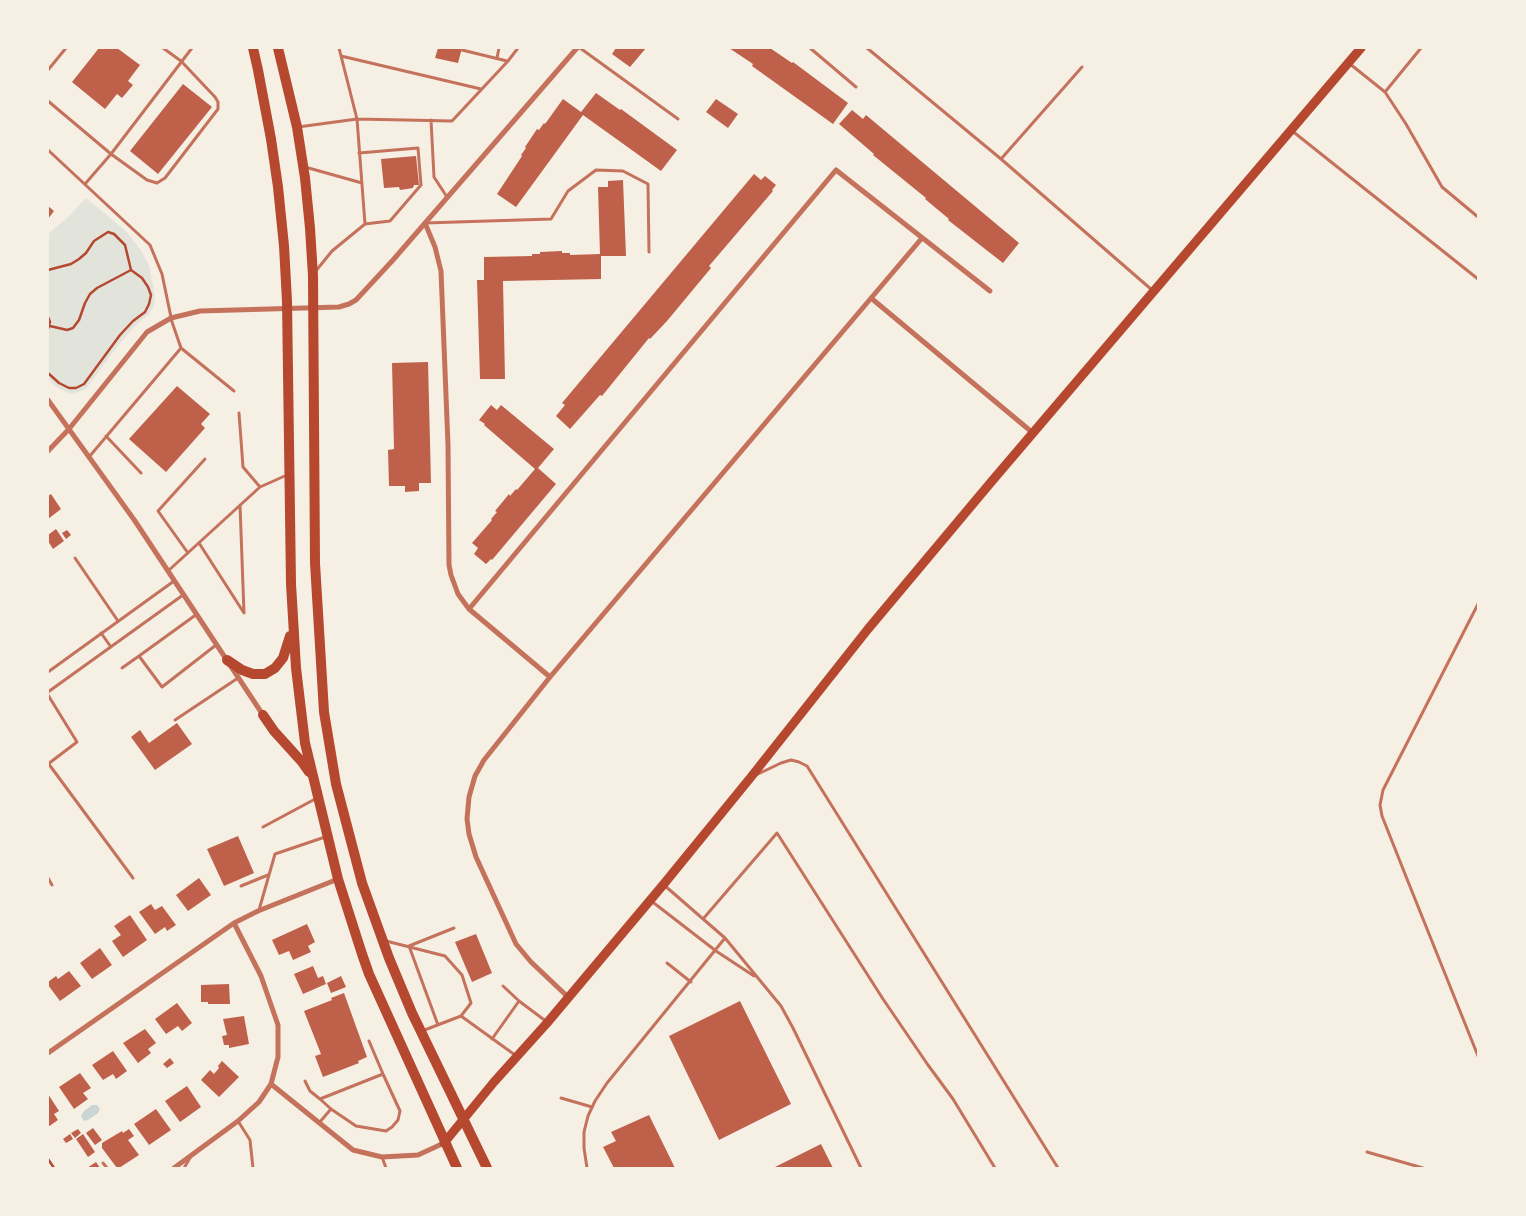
<!DOCTYPE html>
<html>
<head>
<meta charset="utf-8">
<style>
	body { margin:0 }
	#map { position:relative; width:1526px; height:1216px; overflow:hidden; background:#f6efe4; font-family:Roboto,sans-serif }
	canvas { display:block }
	.frame { position:absolute; inset:0; border:49px solid #f6efe4; pointer-events:none }
</style>
</head>
<body>
<div id="map">
<canvas width="1526" height="1216"></canvas>
<div class="frame"></div>
</div>
<script>
const context = document.querySelector('canvas').getContext('2d');
context.lineJoin = 'round';
function fillPath(path, color) { context.fillStyle = color; context.fill(path, 'evenodd'); }
const toPath = rows => new Path2D(rows.map(r => 'M' + r).join(''));
function trace(path, color, width, dash) { context.strokeStyle = color; context.lineWidth = width; context.lineCap = dash ? 'butt' : 'round'; context.setLineDash(dash || []); context.stroke(path); }
const green = toPath([
	[86,198,126,231,140,249,149,265,155,296,154,305,150,313,135,326,120,343,86,389,73,394,68,393,56,387,48,379,48,234,67,218]
]);
const water = toPath([
	[92,1105,97,1105,100,1109,98,1113,88,1120,84,1121,81,1116,83,1112]
]);
const building = toPath([
	[99,48,117,48,140,65,128,81,133,85,122,98,117,94,105,109,72,82],
	[438,48,462,48,458,63,435,58],
	[616,48,646,48,630,67,612,54],
	[729,48,770,48,792,63,793,62,848,103,833,124,752,66,753,64],
	[183,84,212,107,158,174,130,151],
	[596,93,620,110,621,109,677,150,661,171,583,115,516,207,497,194,522,156,521,155,526,148,525,147,537,129,539,130,544,123,545,124,563,99,581,112],
	[716,99,738,114,728,128,706,112],
	[852,110,863,119,866,115,1019,243,1003,263,948,220,949,219,925,199,926,198,873,155,874,154,839,124],
	[416,156,419,185,414,185,413,188,400,190,399,187,384,188,381,159],
	[754,174,761,180,765,176,776,185,772,190,773,191,709,266,711,268,667,321,650,339,649,338,602,396,600,395,570,429,556,416,565,405,562,403],
	[623,180,626,256,601,256,601,279,503,281,505,379,480,379,477,280,484,280,484,257,532,256,532,254,540,254,540,252,562,251,562,253,570,253,570,255,600,254,598,187,608,187,608,181],
	[48,206,54,211,48,219],
	[428,362,431,483,419,483,419,491,405,492,405,486,389,486,388,450,394,449,392,363],
	[177,386,210,414,201,424,205,428,166,472,129,439],
	[491,405,497,410,501,405,554,449,538,468,556,484,492,560,491,559,486,564,474,554,478,548,472,543,492,520,491,519,497,512,495,511,509,494,510,496,516,489,517,490,535,469,484,425,485,424,479,420],
	[51,494,61,509,48,519,48,496],
	[56,529,64,541,53,549,48,541,48,535],
	[67,530,71,535,66,539,62,533],
	[177,723,192,744,155,770,131,737,140,730,149,743],
	[238,836,254,873,224,886,207,849],
	[199,878,211,895,188,911,176,895],
	[151,904,155,910,162,906,176,925,167,931,165,927,155,934,139,912],
	[130,915,147,940,123,957,112,941,121,935,114,926],
	[307,924,315,942,308,946,311,952,293,960,289,951,279,955,272,940],
	[476,934,492,973,472,982,455,942],
	[100,948,112,965,92,979,80,963],
	[313,966,318,978,323,976,326,984,303,994,294,974],
	[69,971,81,986,60,1001,48,985,48,982,56,976,58,979],
	[341,976,346,987,331,993,327,983],
	[229,984,230,1004,208,1004,208,1002,201,1002,201,985],
	[344,993,367,1057,358,1061,359,1063,323,1077,315,1056,321,1054,304,1011,332,1000,331,998],
	[740,1001,791,1104,719,1140,669,1036],
	[177,1003,192,1023,182,1031,178,1026,166,1034,155,1019],
	[244,1016,249,1044,229,1048,229,1045,224,1045,222,1036,227,1035,223,1019],
	[145,1029,156,1043,148,1049,151,1053,138,1063,123,1043],
	[113,1051,127,1071,116,1079,113,1074,103,1080,92,1065],
	[170,1058,174,1063,167,1068,163,1064],
	[222,1061,239,1077,219,1097,201,1080,210,1070,214,1074,219,1068,218,1066],
	[80,1073,91,1088,83,1093,88,1099,74,1109,59,1087],
	[187,1086,201,1107,180,1122,165,1101],
	[48,1094,59,1111,54,1114,58,1120,48,1127],
	[156,1109,171,1130,149,1145,134,1124],
	[649,1115,675,1168,614,1168,603,1147,616,1141,611,1132],
	[93,1128,102,1140,95,1145,86,1133],
	[78,1129,81,1133,75,1138,71,1133],
	[129,1129,134,1136,128,1140,139,1155,119,1168,117,1168,102,1148,102,1143,122,1131,123,1133],
	[70,1134,73,1139,66,1143,63,1139],
	[83,1134,95,1152,88,1157,76,1139],
	[821,1144,833,1168,773,1168],
	[96,1162,100,1168,87,1168]
]);
const path = toPath([
	[48,270,71,264,79,259,86,253,94,241,108,232,114,234,125,245,131,270,142,278,148,287,151,295,149,304,145,312,133,321,120,335,84,384,76,388,69,388,59,383,48,373],
	[48,317,50,322,48,329],
	[50,326,67,330,73,328,79,320,85,303,90,294,97,288,131,270],
	[48,1159,54,1168]
]);
const service = toPath([
	[339,48,357,119,452,121,508,61,518,48],
	[580,48,678,119],
	[810,48,856,87],
	[867,48,1001,159,1152,290],
	[462,50,507,61],
	[341,56,481,89],
	[497,58,499,48],
	[1350,64,1385,92,1406,124,1442,187,1478,217],
	[48,70,66,48],
	[1385,92,1421,48],
	[48,101,111,154,147,180,157,183,165,178,218,109,218,102,215,97,181,61,163,48],
	[431,120,434,177,447,197],
	[298,127,357,119,365,224],
	[1291,130,1478,279],
	[48,150,150,245,162,274,172,322,181,348,234,391],
	[1001,159,1082,67],
	[305,167,362,183],
	[85,184,111,154,192,48],
	[425,223,551,219,568,191,596,170,623,171,648,184,649,252],
	[315,272,332,251,365,224,390,221,421,185,418,148,359,153],
	[239,413,243,467,260,487],
	[106,436,141,473],
	[89,457,181,348],
	[199,543,244,613,240,505],
	[188,553,158,511,205,459],
	[75,558,118,621],
	[168,571,260,487,287,475],
	[1478,604,1383,790,1380,805,1382,816,1407,879,1478,1056],
	[197,614,139,656,162,687,216,645],
	[101,633,111,647],
	[122,668,139,656],
	[48,672,174,581],
	[48,692,183,595],
	[48,695,77,742,48,764],
	[175,720,238,678],
	[48,763,133,878],
	[756,775,781,763,791,760,799,762,807,766,1058,1168],
	[263,827,317,798],
	[48,878,52,885],
	[664,885,725,938,781,1006,793,1028,861,1168],
	[241,886,268,875],
	[650,900,716,951,754,976],
	[259,910,275,854,325,837],
	[703,919,777,833,883,999,928,1065,953,1099,995,1168],
	[386,941,445,956,462,975,471,1003,461,1016],
	[667,963,691,982],
	[503,986,519,1001,547,1022],
	[438,1025,409,946,454,928],
	[422,1031,461,1016,515,1055],
	[492,1039,519,1001],
	[369,1041,383,1074],
	[305,1081,310,1091,320,1099],
	[561,1098,592,1107],
	[238,1121,250,1140,253,1168],
	[319,1123,331,1109,320,1099,383,1074,400,1111,398,1120,392,1127,386,1131,356,1126,331,1109],
	[1367,1152,1423,1168],
	[382,1157,386,1168],
	[103,1163,107,1168],
	[184,1168,190,1158],
	[587,1168,584,1148,584,1132,588,1116,595,1101,607,1083,725,938]
]);
const minor = toPath([
	[425,223,435,247,441,271,448,445,449,565,451,575,458,594,469,609,550,677],
	[871,298,1033,433],
	[48,400,135,521,263,715],
	[48,451,69,429,147,332,171,318,200,311,339,307,349,304,356,300,393,260,577,48],
	[469,609,836,170,990,291],
	[568,997,531,962,516,944,476,857,469,834,467,819,469,797,475,776,484,760,550,677,922,238],
	[48,1053,234,923,258,911,338,879],
	[271,1084,353,1150,382,1157,418,1155,444,1143],
	[174,1168,238,1121,259,1102,271,1084,278,1057,278,1025,261,976,234,923]
]);
const secondary = toPath([
	[444,1143,494,1082,547,1023,663,885,751,777,868,629,992,481,1361,48]
]);
const primary = toPath([
	[253,48,258,70,271,139,278,187,284,246,287,301,291,584,296,668,305,743,338,879,362,954,369,974,457,1168],
	[278,48,297,127,305,178,310,228,313,276,315,563,324,712,336,784,362,883,389,958,412,1013,487,1168],
	[227,660,242,670,253,674,265,674,275,668,283,658,290,636],
	[263,715,274,731,302,762,309,772]
]);
fillPath(green, '#e2e4dc');
fillPath(water, '#c9d6d2');
fillPath(building, '#bf614a');
trace(path, '#b5482f', 2.5);
trace(service, '#c5725c', 3);
trace(minor, '#c5725c', 5);
trace(secondary, '#b5482f', 9);
trace(primary, '#b5482f', 10);
</script>
</body>
</html>
